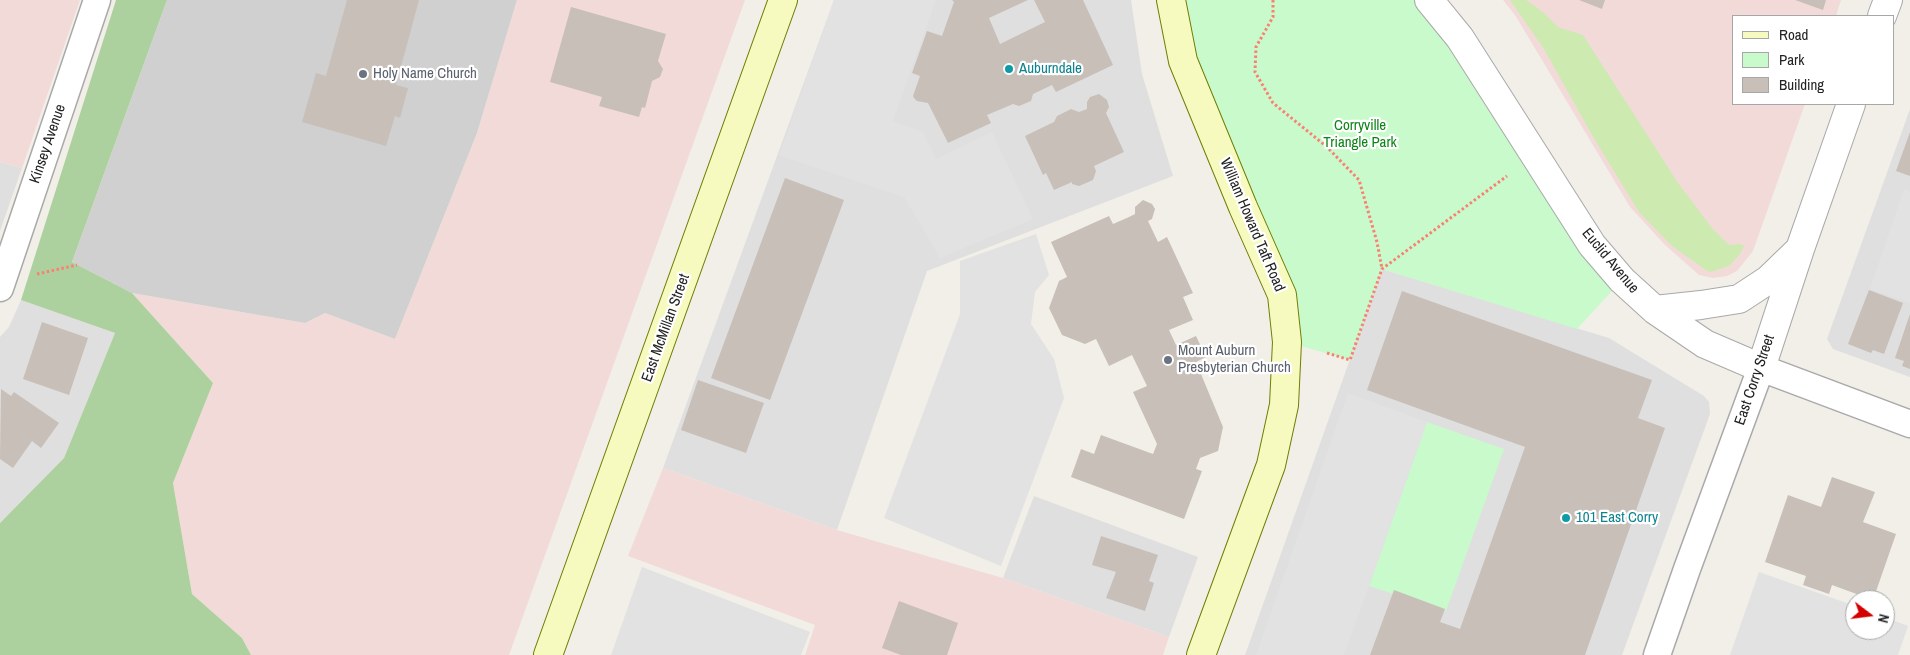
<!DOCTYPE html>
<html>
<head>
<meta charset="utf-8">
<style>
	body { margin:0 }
	#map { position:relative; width:1910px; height:655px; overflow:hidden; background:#f2efe9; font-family:"Archivo Narrow",sans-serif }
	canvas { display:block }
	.legend { position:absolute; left:1732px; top:15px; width:162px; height:90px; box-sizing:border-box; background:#fff; border:1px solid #a7a7a7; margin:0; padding:6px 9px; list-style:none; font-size:15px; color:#222 }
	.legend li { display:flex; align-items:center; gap:10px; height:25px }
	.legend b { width:25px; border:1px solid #a7a7a7 }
	.north { position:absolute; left:1845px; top:590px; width:50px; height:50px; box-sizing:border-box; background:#fff; border:1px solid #a7a7a7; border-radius:50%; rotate:105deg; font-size:14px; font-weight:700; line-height:20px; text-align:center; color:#222 }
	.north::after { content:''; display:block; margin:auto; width:18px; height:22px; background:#d40000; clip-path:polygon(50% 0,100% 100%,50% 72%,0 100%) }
</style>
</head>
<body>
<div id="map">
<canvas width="1910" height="655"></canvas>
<ul class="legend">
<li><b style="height:6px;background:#f7fabf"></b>Road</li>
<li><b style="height:14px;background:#c8facc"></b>Park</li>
<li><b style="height:14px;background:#c7bfb8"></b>Building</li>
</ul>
<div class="north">N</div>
</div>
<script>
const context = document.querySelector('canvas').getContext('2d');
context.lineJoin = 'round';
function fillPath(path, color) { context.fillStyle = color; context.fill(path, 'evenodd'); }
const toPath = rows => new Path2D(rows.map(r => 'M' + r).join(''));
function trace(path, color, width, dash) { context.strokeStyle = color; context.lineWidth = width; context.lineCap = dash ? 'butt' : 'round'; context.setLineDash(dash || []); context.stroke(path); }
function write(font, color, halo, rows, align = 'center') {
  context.font = font + ' "Archivo Narrow",sans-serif'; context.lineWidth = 4.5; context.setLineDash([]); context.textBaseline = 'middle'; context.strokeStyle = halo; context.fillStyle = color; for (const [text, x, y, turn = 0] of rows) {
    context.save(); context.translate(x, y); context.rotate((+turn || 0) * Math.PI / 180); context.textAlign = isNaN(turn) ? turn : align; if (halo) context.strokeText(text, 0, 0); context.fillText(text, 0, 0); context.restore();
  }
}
const residential = toPath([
	[834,0,1131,0,1142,74,1173,176,927,271,837,530,663,468],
	[1910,109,1910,377,1833,349,1827,339],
	[0,162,22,168,0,231],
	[1382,269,1609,338,1704,396,1709,402,1710,414,1622,655,1245,655],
	[21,300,115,333,64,458,0,523,0,337,9,327],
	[1034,496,1198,557,1169,637,1003,578]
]);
const commercial = toPath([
	[0,0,80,0,22,168,0,162],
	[517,0,745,0,509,655,251,655,242,638,192,594,173,483,213,383,132,293,305,323,325,313,395,339,477,133],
	[1503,0,1841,0,1836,16,1734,16,1734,104,1805,104,1753,251,1737,271,1727,276,1713,278,1699,275,1665,245,1630,207,1515,15],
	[663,468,837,530,1003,578,1169,637,1163,655,805,655,815,625,628,556]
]);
const religious = toPath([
	[167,0,517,0,477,133,395,339,325,313,305,323,132,293,72,262]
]);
const grass = toPath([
	[1510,0,1526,0,1544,13,1558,27,1583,35,1678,183,1712,228,1729,245,1740,244,1744,246,1740,254,1729,266,1711,272,1707,271,1672,246,1639,212,1592,135,1544,49]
]);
const forest = toPath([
	[116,0,167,0,72,262,132,293,213,383,173,483,192,594,242,638,251,655,0,655,0,523,64,458,115,333,21,300]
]);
const park = toPath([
	[1174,0,1429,0,1622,280,1577,329,1382,269,1350,360,1287,342],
	[1427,422,1504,449,1446,611,1369,586]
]);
const parking = toPath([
	[834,0,936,0,893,121,923,132,936,159,992,132,1033,219,940,258,904,197,779,155],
	[1904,189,1910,192,1910,303,1870,289],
	[1036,234,1049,275,1035,292,1031,324,1054,359,1064,398,1001,566,884,518,960,314,960,261],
	[1348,393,1427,422,1369,586,1344,655,1256,655],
	[642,567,810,632,801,655,611,655],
	[1759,572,1855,606,1855,630,1885,630,1885,617,1908,626,1898,655,1730,655]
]);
const building = toPath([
	[347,0,419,0,396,85,408,88,400,118,395,116,386,146,302,122,316,73,326,76],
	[952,0,1028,0,989,18,1000,44,1045,22,1034,0,1083,0,1113,65,1056,92,1052,85,1033,94,1031,101,1019,106,1013,104,987,115,991,123,948,143,928,103,917,101,914,98,913,96,920,76,912,73,927,31,942,36,954,2],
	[1579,0,1605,0,1602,9],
	[1795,0,1826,0,1823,10],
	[571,7,666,34,658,61,663,69,660,77,652,81,645,108,642,107,639,117,599,106,602,97,550,82],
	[1099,94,1107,100,1109,107,1106,113,1124,152,1094,166,1096,171,1093,180,1079,186,1072,184,1072,182,1054,190,1046,173,1043,175,1025,136,1054,122,1057,116,1071,109,1079,112,1087,109,1087,102,1090,97],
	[1910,132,1910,176,1896,171],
	[785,178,844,200,770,400,711,378],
	[1143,200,1152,204,1155,209,1152,219,1148,221,1158,242,1167,237,1193,293,1183,297,1193,320,1169,330,1176,345,1196,336,1206,357,1196,362,1223,427,1218,451,1200,458,1196,469,1202,471,1184,519,1071,477,1081,449,1094,454,1101,435,1153,454,1157,444,1133,392,1147,386,1132,355,1109,366,1096,339,1085,344,1062,335,1049,308,1059,281,1067,277,1051,242,1109,216,1113,224,1129,217,1135,214,1135,207],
	[1869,290,1903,303,1884,354,1873,350,1871,353,1848,344],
	[1402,291,1652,380,1638,418,1665,428,1585,655,1370,655,1394,590,1445,609,1440,622,1460,629,1525,447,1367,390],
	[1910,314,1910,369,1902,366,1904,361,1895,358],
	[42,322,88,338,69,395,23,379],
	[698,380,764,403,746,453,681,430],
	[1,389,11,396,14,392,59,423,41,448,32,441,13,468,0,459],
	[1832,477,1875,492,1863,522,1896,534,1873,600,1832,585,1829,594,1803,585,1806,576,1765,562,1788,495,1821,507],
	[1101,536,1158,555,1149,581,1154,583,1145,611,1106,598,1116,572,1092,565],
	[899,601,958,623,947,655,901,655,882,648]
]);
const path = toPath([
	[1273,0,1273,17,1256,47,1255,72,1273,103,1327,147,1359,180,1377,242,1382,269],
	[37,274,77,265],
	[1327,353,1350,360,1382,269,1507,176]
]);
const minor = toPath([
	[0,288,97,0],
	[1657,655,1687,569,1761,368,1910,424]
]);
const tertiary = toPath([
	[1429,0,1460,38,1592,245,1622,280,1655,310,1705,344,1761,368,1800,249,1851,104],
	[1882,16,1888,0],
	[1655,310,1701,305,1739,299,1768,280,1797,252]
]);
const secondary = toPath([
	[1171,0,1183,61,1243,207,1282,295,1287,342,1284,405,1271,465,1201,655],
	[548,655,783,0]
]);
const markers = [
	[1009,69,5,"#0f9aa8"],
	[363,74,5,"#6b7280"],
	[1168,360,5,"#6b7280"],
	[1566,518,5,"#0f9aa8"]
];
const cultureNames = [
	["Auburndale",1019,69],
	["101 East Corry",1576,518]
];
const worshipNames = [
	["Holy Name Church",373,74],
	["Mount Auburn",1178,351],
	["Presbyterian Church",1178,368]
];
const parkNames = [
	["Corryville",1360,126],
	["Triangle Park",1360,143]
];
const streetNames = [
	["Kinsey Avenue",48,144,-71],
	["William Howard Taft Road",1252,225,67],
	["Euclid Avenue",1610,261,50],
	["East McMillan Street",666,328,-70],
	["East Corry Street",1755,380,-71]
];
fillPath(residential, '#e0dfdf');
fillPath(commercial, '#f2dad9');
fillPath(religious, '#d0d0d0');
fillPath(grass, '#cdebb0');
fillPath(forest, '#add19e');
fillPath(park, '#c8facc');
fillPath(parking, '#e2e2e2');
fillPath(building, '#c7bfb8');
trace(minor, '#a9a9a9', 29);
trace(tertiary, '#a9a9a9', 30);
trace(secondary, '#707d05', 30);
trace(path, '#fa8072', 3, [2.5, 2.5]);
trace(minor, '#fff', 26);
trace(tertiary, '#fff', 28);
trace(secondary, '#f7fabf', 28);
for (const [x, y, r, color] of markers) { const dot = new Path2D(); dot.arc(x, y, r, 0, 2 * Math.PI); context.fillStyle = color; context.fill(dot); trace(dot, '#fff', 2); }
write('15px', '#0d838f', '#fff', cultureNames, 'left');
write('15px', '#5b616d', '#fff', worshipNames, 'left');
write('15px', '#0c8416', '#fff', parkNames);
write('15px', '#222', '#fff', streetNames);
</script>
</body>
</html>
